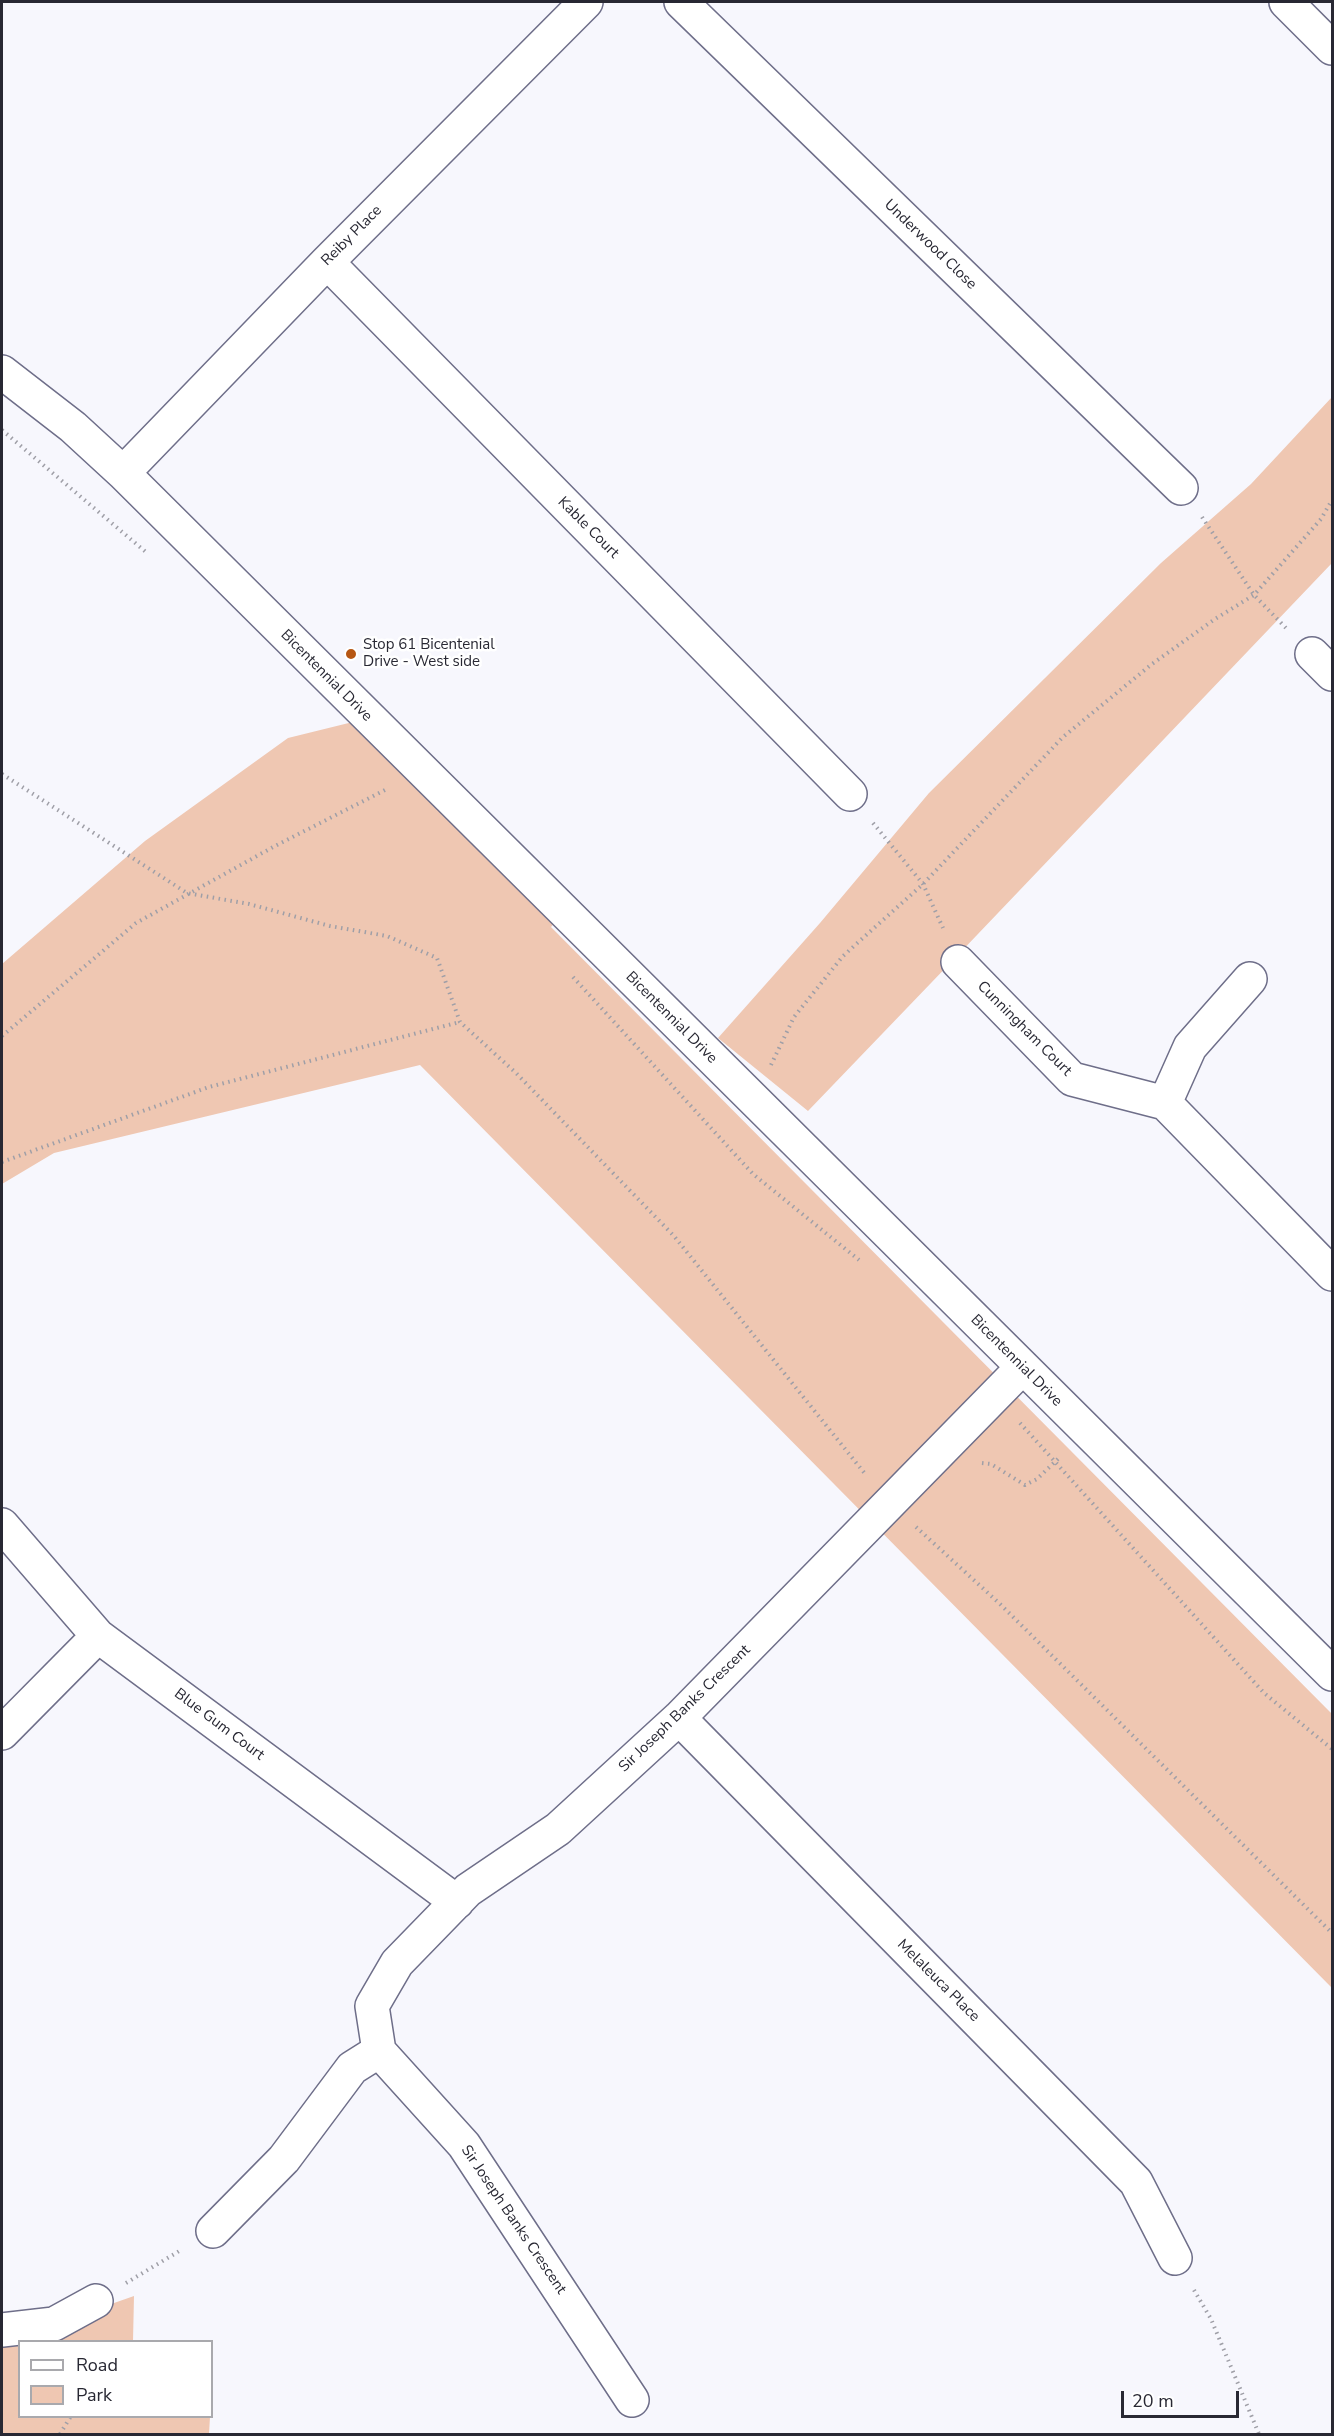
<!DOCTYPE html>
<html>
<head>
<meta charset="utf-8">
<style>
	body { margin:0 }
	#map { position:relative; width:1334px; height:2436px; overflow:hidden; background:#f7f7fd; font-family:"Nunito Sans",sans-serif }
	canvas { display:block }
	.frame { position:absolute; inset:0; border:3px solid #282833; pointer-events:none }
	.legend { position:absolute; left:18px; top:2340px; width:195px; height:78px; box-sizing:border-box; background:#fff; border:2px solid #a9a9ad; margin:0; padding:8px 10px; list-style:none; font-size:18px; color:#282833 }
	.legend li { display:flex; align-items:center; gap:12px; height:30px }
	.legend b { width:30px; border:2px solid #a9a9ad }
	.scale { position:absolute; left:1121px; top:2391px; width:118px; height:27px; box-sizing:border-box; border:3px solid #282833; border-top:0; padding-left:8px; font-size:18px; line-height:21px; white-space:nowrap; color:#282833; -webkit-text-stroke:4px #fff; paint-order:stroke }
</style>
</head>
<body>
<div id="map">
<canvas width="1334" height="2436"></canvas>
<div class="frame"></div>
<ul class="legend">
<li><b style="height:8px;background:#fff"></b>Road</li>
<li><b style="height:16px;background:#efc7b2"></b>Park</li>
</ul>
<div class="scale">20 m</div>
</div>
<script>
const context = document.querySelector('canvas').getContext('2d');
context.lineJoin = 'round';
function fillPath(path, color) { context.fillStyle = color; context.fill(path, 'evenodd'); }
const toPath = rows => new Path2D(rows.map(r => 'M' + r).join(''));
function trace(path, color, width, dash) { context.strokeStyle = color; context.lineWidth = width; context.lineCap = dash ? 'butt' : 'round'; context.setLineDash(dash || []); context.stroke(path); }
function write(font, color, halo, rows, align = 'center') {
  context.font = font + ' "Nunito Sans",sans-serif'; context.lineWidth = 5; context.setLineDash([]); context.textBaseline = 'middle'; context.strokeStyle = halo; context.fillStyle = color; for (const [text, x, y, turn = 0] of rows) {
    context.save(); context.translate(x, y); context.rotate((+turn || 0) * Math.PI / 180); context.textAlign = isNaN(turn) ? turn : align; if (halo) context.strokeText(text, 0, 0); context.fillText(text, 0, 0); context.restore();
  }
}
const green = toPath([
	[1332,397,1332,563,956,957,808,1111,718,1038,820,923,929,793,1161,563,1251,484],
	[369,718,564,912,551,927,1332,1714,1332,1988,420,1065,54,1153,2,1184,2,964,145,841,288,738],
	[134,2296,133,2341,20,2342,20,2416,210,2417,209,2434,2,2434,2,2330,54,2324]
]);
const path = toPath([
	[2,430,147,553],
	[1202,517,1254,595,1286,628],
	[2,774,187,893,249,904,330,926,387,936,437,958,460,1022,516,1073,674,1236,866,1475],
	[873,823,923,884,943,928],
	[573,977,753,1174,859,1260],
	[2,1036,136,923,275,846,387,789],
	[771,1065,794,1017,843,956,923,884,1063,737,1152,664,1215,619,1254,595,1321,519,1332,500],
	[2,1162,209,1087,460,1022],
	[1020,1423,1264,1693,1332,1749],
	[982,1463,991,1464,1025,1485,1037,1479,1060,1457],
	[916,1527,1000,1604,1332,1933],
	[126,2283,181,2250],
	[1194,2290,1211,2319,1259,2434],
	[60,2434,71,2416]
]);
const minor = toPath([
	[681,2,1181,488],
	[1286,2,1332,48],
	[327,262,850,794],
	[2,372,73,427,123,473,1332,1674],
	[123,473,327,262,586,2],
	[1312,654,1332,674],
	[958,962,1072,1079,1165,1103],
	[1250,979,1190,1047,1165,1103,1332,1274],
	[2,1525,98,1636,457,1902],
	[679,1718,1136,2182,1175,2258],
	[2,1733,98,1636],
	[379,2051,464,2145,632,2400],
	[213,2231,284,2159,352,2068,379,2051,372,2006,397,1963,468,1890,558,1829,679,1718,1022,1368],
	[2,2330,54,2324,96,2301]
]);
const markers = [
	[351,654,6,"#b65613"]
];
const streetNames = [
	["Reiby Place",352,236,-45],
	["Underwood Close",930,245,44],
	["Kable Court",588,528,45],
	["Bicentennial Drive",326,676,45],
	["Bicentennial Drive",671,1018,45],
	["Cunningham Court",1024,1029,45],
	["Bicentennial Drive",1016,1361,45],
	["Sir Joseph Banks Crescent",685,1709,-44],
	["Blue Gum Court",219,1725,37],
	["Melaleuca Place",938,1981,45],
	["Sir Joseph Banks Crescent",513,2220,56]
];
const poiNames = [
	["Stop 61 Bicentenial",363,645],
	["Drive - West side",363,662]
];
fillPath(green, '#efc7b2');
trace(minor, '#6e6e89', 36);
trace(path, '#9f9fa7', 4, [1.5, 4.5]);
trace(minor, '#fff', 33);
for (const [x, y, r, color] of markers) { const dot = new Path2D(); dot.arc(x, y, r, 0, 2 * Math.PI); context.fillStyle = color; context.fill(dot); trace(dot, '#fff', 2); }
write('15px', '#282833', '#fff', streetNames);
write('15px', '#282833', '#fff', poiNames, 'left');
</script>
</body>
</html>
